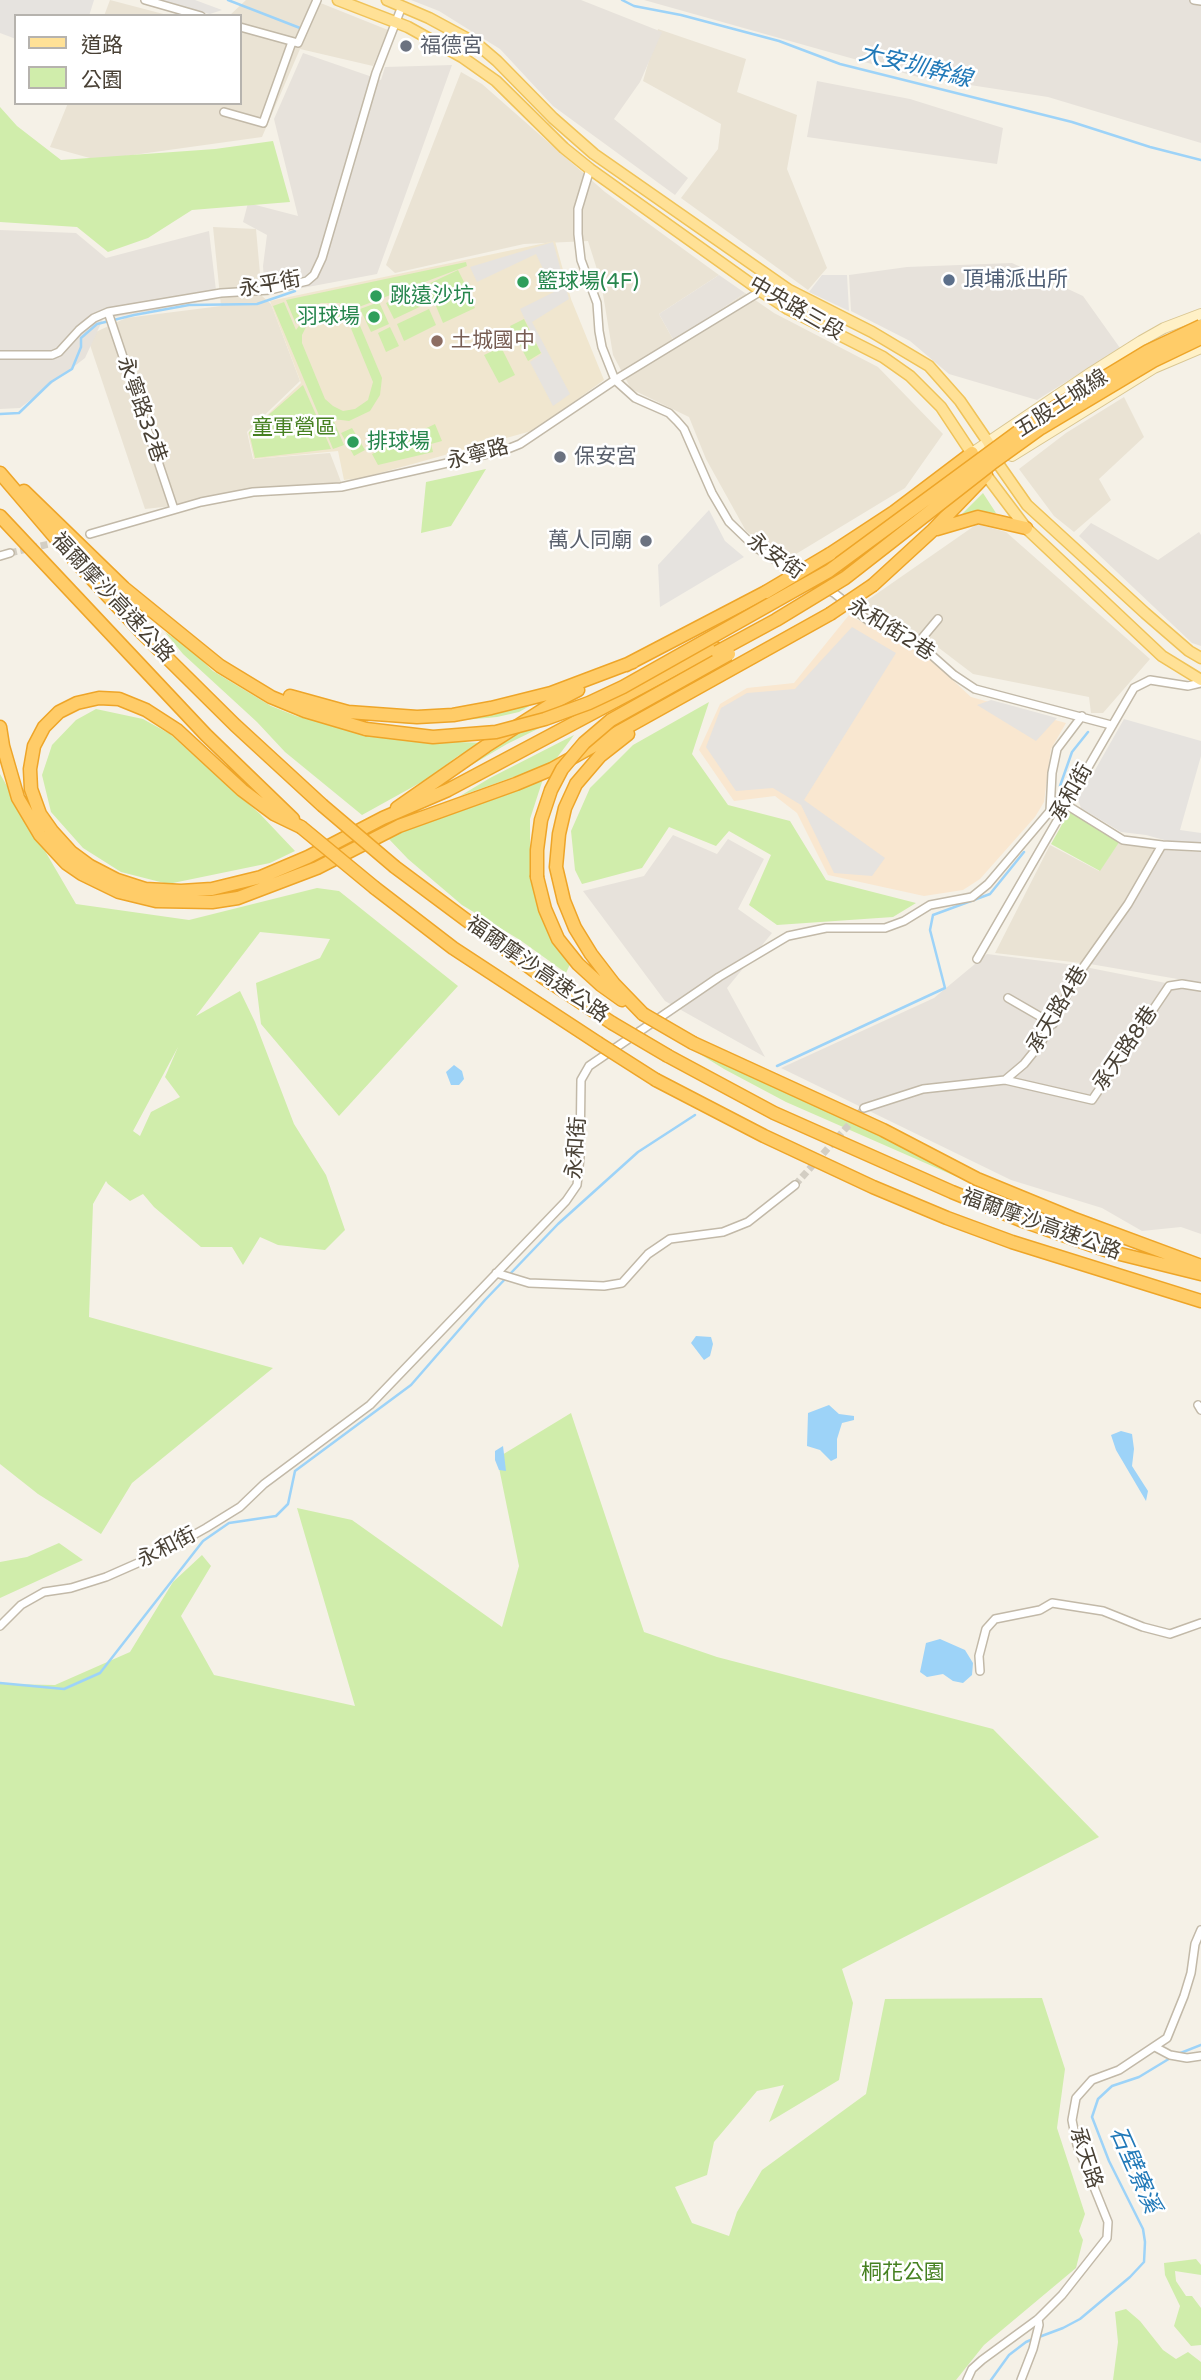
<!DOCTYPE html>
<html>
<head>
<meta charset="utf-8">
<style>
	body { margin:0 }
	#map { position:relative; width:1201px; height:2380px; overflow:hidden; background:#f5f1e7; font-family:"Varela Round","Noto Sans TC",sans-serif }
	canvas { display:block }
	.legend { position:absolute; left:14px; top:14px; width:228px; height:91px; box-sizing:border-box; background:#fff; border:2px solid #b6b3ae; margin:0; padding:9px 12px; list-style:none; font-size:21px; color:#494135 }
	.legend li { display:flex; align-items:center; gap:14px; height:35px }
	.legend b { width:35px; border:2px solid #b6b3ae }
</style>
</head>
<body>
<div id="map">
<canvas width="1201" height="2380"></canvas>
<ul class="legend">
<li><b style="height:9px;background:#ffe196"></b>道路</li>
<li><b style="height:19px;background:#d0edab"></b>公園</li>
</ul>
</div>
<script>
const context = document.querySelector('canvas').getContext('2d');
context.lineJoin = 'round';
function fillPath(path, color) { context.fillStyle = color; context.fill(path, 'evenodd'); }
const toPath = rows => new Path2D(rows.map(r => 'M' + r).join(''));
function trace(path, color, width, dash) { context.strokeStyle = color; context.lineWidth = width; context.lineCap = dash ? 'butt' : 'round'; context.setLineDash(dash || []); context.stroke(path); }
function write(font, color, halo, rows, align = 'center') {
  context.font = font + ' "Varela Round","Noto Sans TC",sans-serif'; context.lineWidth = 5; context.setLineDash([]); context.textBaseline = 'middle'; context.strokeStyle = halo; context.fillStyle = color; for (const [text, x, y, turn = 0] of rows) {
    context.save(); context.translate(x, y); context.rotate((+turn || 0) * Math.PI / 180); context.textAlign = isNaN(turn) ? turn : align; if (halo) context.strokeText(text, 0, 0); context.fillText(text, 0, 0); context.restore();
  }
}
const residential = toPath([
	[110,0,171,16,104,16],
	[246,0,313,0,388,30,373,66,300,49,262,137,97,160,50,147,68,103,240,103,240,16,229,16],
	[658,29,746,59,737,92,797,115,787,169,827,268,808,290,681,198,718,149,721,124,643,81],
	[461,72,482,84,605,192,719,275,659,314,674,341,745,293,774,313,878,367,943,434,905,488,786,560,746,531,706,459,689,417,631,389,613,355,601,282,588,241,524,244,395,273,386,265],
	[213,227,256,229,262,296,271,304,300,381,247,432,253,459,330,453,343,487,145,509,87,336,126,318,221,306],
	[1124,397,1144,437,1099,479,1111,500,1074,532,1054,516,1019,469,1066,433],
	[977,524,1006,532,1150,659,1103,713,1091,713,1089,697,973,674,935,645,880,621,862,604],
	[1120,841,1157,848,1134,889,1081,963,995,953,1050,845,1099,871]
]);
const commercial = toPath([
	[849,615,930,659,971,697,1066,723,1051,749,1044,802,1035,817,980,879,963,890,924,896,828,875,797,813,775,796,734,801,699,750,720,704,747,688,794,683]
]);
const industrial = toPath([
	[411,0,581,0,662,32,640,82,614,119,688,178,675,195,553,106,500,49,439,11],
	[644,0,1201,0,1201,143,1048,97,918,77],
	[303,53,381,80,385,67,452,65,377,274,265,295,263,266,267,235,243,222,248,203,298,216,274,119],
	[817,81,910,99,1003,128,997,164,807,137],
	[0,230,76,233,106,258,209,231,217,299,103,319,85,358,20,408,0,409],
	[1012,263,1083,296,1120,348,1037,400,949,374,910,341,851,311,849,275,907,267],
	[719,275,745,293,674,341,659,314],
	[1091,523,1158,560,1199,532,1201,535,1201,646,1192,643,1079,536],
	[673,835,717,854,728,839,764,859,738,909,772,933,727,988,765,1057,665,1001,583,891,644,876],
	[1164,850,1201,852,1201,983,1090,964],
	[987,954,1075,965,1201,990,1201,1234,1181,1227,1142,1231,1102,1208,1011,1180,781,1068,934,998]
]);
const education = toPath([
	[555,241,571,299,604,380,535,430,362,478,344,480,338,451,254,459,248,433,301,383,270,301]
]);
const green = toPath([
	[0,107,17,126,61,160,215,149,273,141,290,202,192,210,148,238,108,252,77,227,0,222],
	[466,262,467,266,351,310,339,303,321,303,304,311,296,324,286,300],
	[458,270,466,286,434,302,426,285],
	[418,288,426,304,394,319,386,303],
	[467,292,475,308,443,323,436,306],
	[284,302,296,330,308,313,317,309,326,306,341,308,352,313,358,321,382,378,380,395,370,411,349,421,333,419,344,445,333,449,331,444,273,306],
	[328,314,344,320,350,326,373,382,368,400,355,409,343,411,333,406,325,399,302,343,302,335,306,327,318,317],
	[379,302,389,324,371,332,360,309],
	[429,309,436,325,404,341,397,324],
	[524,319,541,353,528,361,510,326],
	[390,327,399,346,386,352,378,333],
	[501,347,515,375,499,383,484,355],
	[303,385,331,449,255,458,249,432],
	[435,424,442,441,431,444,433,452,378,465,372,454],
	[352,428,365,450,354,456,341,433],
	[486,469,451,526,421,533,426,482],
	[983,493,996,513,978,512,961,515],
	[165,632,190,649,213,671,271,706,296,716,340,727,432,741,484,743,458,756,427,779,362,815,285,752,257,722,183,654],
	[547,696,519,712,497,717,433,723,410,724,375,720,416,721],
	[709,702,692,754,728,805,790,821,826,880,916,903,893,917,777,925,749,905,771,855,729,831,716,846,669,827,642,868,582,884,575,870,571,831,590,788,633,745],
	[96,709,143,719,170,734,260,814,295,851,270,863,168,884,121,872,83,848,51,812,42,775,52,745,76,720],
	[558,719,507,744,453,776,507,735],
	[574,735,553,763,460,796,490,778],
	[0,774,76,904,189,920,317,888,339,891,458,986,339,1116,261,1024,256,983,320,958,330,939,260,932,196,1016,240,991,255,1022,294,1124,326,1175,345,1230,325,1250,278,1245,260,1237,243,1265,232,1247,201,1247,154,1207,143,1194,130,1201,108,1184,106,1181,93,1204,89,1317,273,1368,132,1483,101,1534,38,1494,0,1464],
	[178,1047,165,1077,180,1097,151,1112,140,1136,133,1131],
	[543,779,530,819,530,874,543,917,571,962,566,973,520,940,462,905,408,859,387,837],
	[1069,812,1120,841,1100,871,1051,844],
	[669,1035,867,1129,964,1180,786,1102,724,1069],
	[571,1413,644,1632,717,1657,993,1729,1099,1837,842,1969,853,2003,839,2080,769,2122,784,2085,757,2091,714,2142,707,2175,675,2187,692,2223,729,2236,737,2212,762,2170,866,2094,885,1999,1042,1998,1065,2069,1057,2128,1085,2214,1079,2231,1083,2240,1076,2268,984,2345,956,2380,0,2380,0,1684,55,1685,130,1652,173,1582,202,1555,211,1566,181,1616,214,1675,355,1706,297,1508,352,1520,502,1627,519,1566,497,1458],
	[59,1543,83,1560,0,1598,0,1562,27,1557],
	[1196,2259,1201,2265,1201,2275,1175,2271,1176,2281,1186,2296,1192,2296,1201,2308,1201,2345,1191,2346,1174,2326,1180,2306,1165,2275,1164,2263],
	[1126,2309,1140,2321,1163,2350,1176,2359,1188,2352,1201,2362,1201,2380,1113,2380,1118,2342,1115,2312]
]);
const parking = toPath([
	[0,0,94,0,89,16,16,16,16,39,0,33],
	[155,0,195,0,222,10,210,14],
	[553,242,569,299,532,322,570,394,553,406,530,362,542,354,520,309,554,292,536,254,477,282,470,267],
	[822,275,847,275,849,311,809,292],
	[709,510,725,541,744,557,660,607,658,565],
	[852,627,896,653,804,800,885,858,872,876,834,873,801,805,773,788,736,791,706,747,721,708,747,693,795,689],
	[991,700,1057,718,1036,741,977,705],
	[1124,719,1201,741,1201,756,1180,830,1201,833,1201,844,1168,841,1146,835,1121,832,1081,808,1078,800]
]);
const water = toPath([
	[454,1065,462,1071,464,1079,459,1085,451,1085,446,1072],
	[696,1336,711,1337,713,1344,710,1356,704,1360,691,1343],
	[829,1405,839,1414,854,1416,854,1420,842,1423,837,1439,837,1458,831,1461,820,1450,807,1446,808,1413],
	[1121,1431,1132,1434,1134,1449,1132,1466,1148,1491,1146,1501,1116,1450,1111,1435],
	[503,1446,504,1454,506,1471,499,1470,495,1460,495,1451],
	[940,1639,965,1650,973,1663,972,1675,963,1683,953,1681,943,1674,927,1677,920,1672,926,1643]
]);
const stream = toPath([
	[228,0,300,28],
	[622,0,634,6,681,15,779,41,840,64,1072,122,1150,147,1201,160],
	[0,414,19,413,51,382,72,369,81,347,81,338,97,324,134,315,189,305,257,304,295,291],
	[1060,786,1072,752,1088,732],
	[777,1066,945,988,930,930,933,915,990,894,1024,852],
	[0,1683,64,1689,100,1673,203,1541,229,1523,276,1516,288,1504,295,1471,411,1385,485,1300,558,1224,638,1152,695,1115],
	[1178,2054,1201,2045],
	[1039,2337,1063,2328,1080,2319,1130,2277,1144,2262,1145,2242,1143,2229,1109,2161,1092,2117,1098,2099,1112,2086,1139,2077,1172,2057],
	[991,2380,1009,2355,1026,2342,1033,2339]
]);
const streetTunnel = toPath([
	[10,553,58,542],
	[795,1185,864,1108]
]);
const street = toPath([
	[145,0,201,16],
	[1194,0,1201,1],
	[240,27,298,43,317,0],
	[224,112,263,123,292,42],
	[590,169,578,209,578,234,581,260,597,303,599,331,602,347,615,380,635,398,669,413,677,421,684,429,712,493,729,522,755,547,799,575],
	[108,312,174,509],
	[0,355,52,355,59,352,79,330,94,318,108,312,221,293,270,290,307,281,314,275,322,258,376,73,402,6],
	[90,534,201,502,253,492,341,487,505,450,520,444,615,380,761,291,788,290],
	[0,556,10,553],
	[809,581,834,593,870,622,918,643,954,675,975,689,1111,725],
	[918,643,938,619],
	[1051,800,1065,804,1123,840,1162,845],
	[977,959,1134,688,1150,680,1188,686,1201,683],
	[1008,998,1053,1024],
	[1005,1080,1092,1100,1169,986,1182,984,1201,987],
	[864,1108,923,1089,1005,1080,1024,1064,1041,1043,1077,976,1128,904,1162,845,1201,847],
	[496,1273,529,1283,604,1286,622,1283,648,1254,670,1239,723,1232,748,1222,795,1185],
	[1198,1405,1201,1410],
	[0,1626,21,1605,44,1592,71,1588,106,1577,165,1551,206,1528,240,1507,264,1484,370,1405,566,1201,577,1185,580,1157,581,1080,589,1066,719,977,788,936,826,928,885,928,904,921,930,905,972,897,988,884,1050,811,1052,773,1057,749,1082,716],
	[980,1671,979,1656,986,1629,995,1619,1040,1610,1052,1603,1103,1611,1143,1627,1170,1634,1201,1623],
	[1155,2047,1170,2055,1187,2058,1201,2056],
	[967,2380,972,2369,982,2360,1038,2319,1062,2295,1107,2238,1108,2222,1077,2145,1072,2120,1076,2098,1092,2080,1119,2070,1167,2038,1184,1996,1191,1973,1195,1944,1201,1930],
	[1021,2380,1033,2349,1039,2325,1038,2319]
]);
const secondary = toPath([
	[972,453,1092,372,1141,341,1164,328,1201,314],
	[1012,456,1154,368,1201,348]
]);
const primary = toPath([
	[338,0,408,27,462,57,496,81,564,148,590,169,761,291,788,309,883,357,910,376,941,407,986,475,1026,528,1162,656,1201,680],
	[387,0,429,18,477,44,497,61,553,118,594,154,789,290,872,332,929,366,960,401,988,442,999,465,1027,505,1145,613,1189,651,1201,658]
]);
const highway = toPath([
	[0,473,77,563,142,633,235,725,322,805],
	[24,491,124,588,220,666,271,697,305,711,366,729],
	[0,516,206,735,293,819],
	[937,529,978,517,1026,528],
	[830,554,894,512,972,453],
	[873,585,933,530,986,475],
	[626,665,766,592],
	[290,696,348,712,417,717,453,715,491,708,551,693,633,662],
	[0,727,3,746,18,798,40,835,66,863,82,874,119,892,156,901,212,902,238,898,317,868,399,826,516,784,552,769,830,614],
	[628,734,600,756,576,784,565,808,559,834,556,867,564,901,575,928,591,954,614,984,643,1014],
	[397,808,486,746,555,702,578,690],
	[301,827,274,814,242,790,177,730,146,710,119,699,99,698,77,703,59,712,44,727,34,746,30,769,31,789,40,814,52,831,71,852,90,866,117,880,145,889,181,891,212,889,261,877,308,857,383,818,448,790,715,648],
	[395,867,544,978,612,1023],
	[537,877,545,909,558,939,578,964,601,985,622,1000],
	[375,888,453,948,598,1043],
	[693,1043,883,1130,977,1179,1072,1218,1201,1266],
	[668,1056,774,1113,952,1192,1023,1221,1108,1251,1201,1274],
	[656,1080,764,1136,873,1187,947,1218,1012,1242,1201,1301]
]);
const highwayBridge = toPath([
	[766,592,830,554],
	[830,614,873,585],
	[717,652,776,620,845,578,991,464,1041,428,1153,361,1201,338],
	[366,729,433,737,496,732,545,719,589,703,623,687,829,571,1034,420,1148,351,1201,326],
	[322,805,395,867],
	[301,827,375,888],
	[537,877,537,850,541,820,551,790,562,769,584,743,611,720,729,654],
	[643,1014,693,1043],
	[612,1023,668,1056],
	[598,1043,656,1080]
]);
const markers = [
	[406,46,7,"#6b7280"],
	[949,280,7,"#5c6f8a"],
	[523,282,7,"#2e9e5b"],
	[376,296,7,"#2e9e5b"],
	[374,317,7,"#2e9e5b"],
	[437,341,7,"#8d6e63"],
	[353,442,7,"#2e9e5b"],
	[560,457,7,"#6b7280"],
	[646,541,7,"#6b7280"]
];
const worshipNames = [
	["福德宮",420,46],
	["保安宮",574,457],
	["萬人同廟",632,541,"right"]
];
const serviceNames = [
	["頂埔派出所",963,280]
];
const leisureNames = [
	["籃球場(4F)",537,282],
	["跳遠沙坑",390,296],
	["羽球場",360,317,"right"],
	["排球場",367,442]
];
const streetNames = [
	["永平街",270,285,-10],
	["中央路三段",796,309,30],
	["五股土城線",1062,404,-33],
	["永寧路32巷",141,410,71],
	["永寧路",478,455,-15],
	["永安街",775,557,35],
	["福爾摩沙高速公路",112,598,47],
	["永和街2巷",891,630,32],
	["承和街",1072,793,-60],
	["福爾摩沙高速公路",537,970,35],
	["承天路4巷",1058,1010,-59],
	["承天路8巷",1126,1049,-56],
	["永和街",577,1148,-86],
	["福爾摩沙高速公路",1041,1225,20],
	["永和街",167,1548,-27],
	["承天路",1085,2158,72]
];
const educationNames = [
	["土城國中",451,341]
];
const parkNames = [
	["童軍營區",294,428],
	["桐花公園",903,2273]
];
const waterNames = [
	["大安圳幹線",915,67,14],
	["石壁寮溪",1134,2170,66]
];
fillPath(residential, '#eae3d4');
fillPath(commercial, '#f9e7d0');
fillPath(industrial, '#e7e2db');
fillPath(education, '#f0e6cf');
fillPath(green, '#d0edab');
fillPath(parking, '#e6e3df');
fillPath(water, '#9dd3f8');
trace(stream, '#9dd3f8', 2.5);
trace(streetTunnel, '#d3cec3', 7, [7, 3.5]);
trace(street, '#c2b9a8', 10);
trace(secondary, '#d9c692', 12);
trace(primary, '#f0c359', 13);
trace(highway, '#eea528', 15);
trace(street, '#fff', 7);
trace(secondary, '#fff1c7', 10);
trace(primary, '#ffe196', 10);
trace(highway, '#ffcc68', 12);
trace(highwayBridge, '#eea528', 15, []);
trace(highwayBridge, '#ffcc68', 12);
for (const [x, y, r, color] of markers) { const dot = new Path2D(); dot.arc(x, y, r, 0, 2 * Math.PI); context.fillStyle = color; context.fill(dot); trace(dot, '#fff', 2.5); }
write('21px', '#5b616d', '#fff', worshipNames, 'left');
write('21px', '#4e5e75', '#fff', serviceNames, 'left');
write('21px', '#27864d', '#fff', leisureNames, 'left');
write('21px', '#494135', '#fff', streetNames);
write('21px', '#785e54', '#fff', educationNames, 'left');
write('21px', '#468121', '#fff', parkNames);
write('italic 23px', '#2179b8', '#fff', waterNames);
</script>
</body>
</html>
